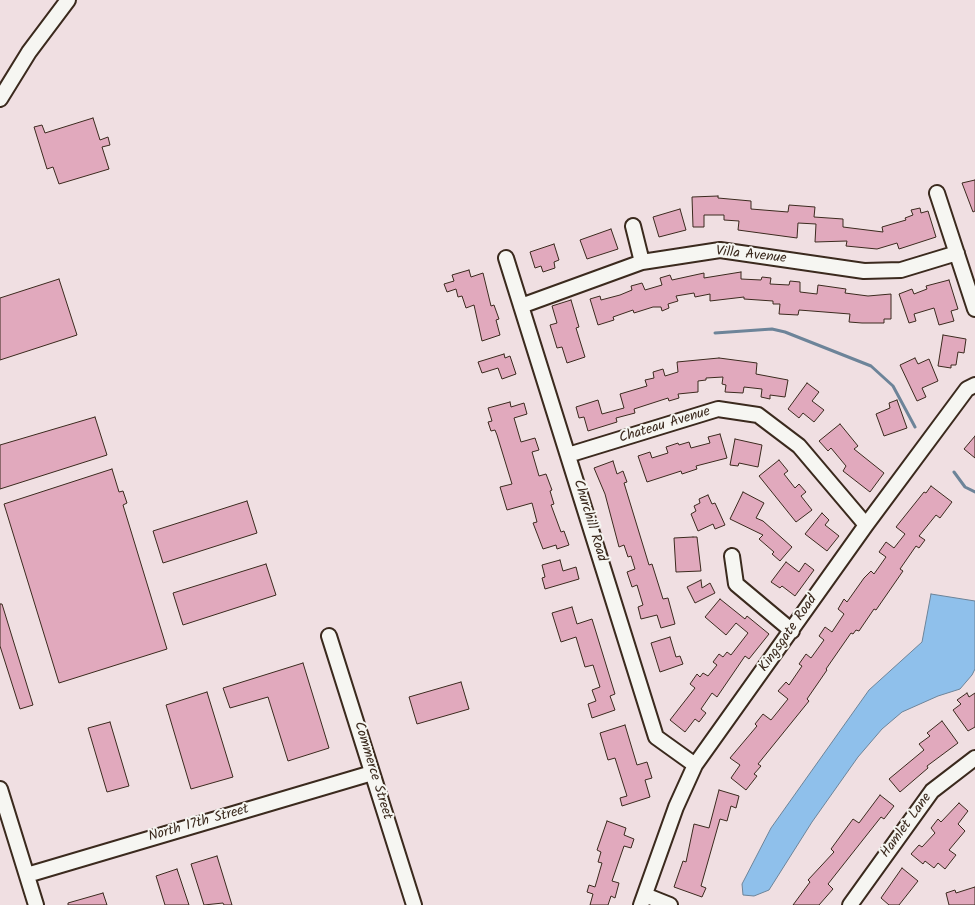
<!DOCTYPE html>
<html>
<head>
<meta charset="utf-8">
<style>
	body { margin:0 }
	canvas { display:block; background:#f0dfe2 }
</style>
</head>
<body>
<canvas width="975" height="905"></canvas>
<script>
const context = document.querySelector('canvas').getContext('2d');
context.lineJoin = 'round';
function fillPath(path, color) { context.fillStyle = color; context.fill(path, 'evenodd'); }
const toPath = rows => new Path2D(rows.map(r => 'M' + r).join(''));
function trace(path, color, width, dash) { context.strokeStyle = color; context.lineWidth = width; context.lineCap = dash ? 'butt' : 'round'; context.setLineDash(dash || []); context.stroke(path); }
function write(font, color, halo, rows, align = 'center') {
  context.font = font + ' Kalam,sans-serif'; context.lineWidth = 4; context.setLineDash([]); context.textBaseline = 'middle'; context.strokeStyle = halo; context.fillStyle = color; for (const [text, x, y, turn = 0] of rows) {
    context.save(); context.translate(x, y); context.rotate((+turn || 0) * Math.PI / 180); context.textAlign = isNaN(turn) ? turn : align; if (halo) context.strokeText(text, 0, 0); context.fillText(text, 0, 0); context.restore();
  }
}
const water = toPath([
	[931,594,975,601,975,669,972,675,960,689,938,696,902,712,882,729,858,757,812,822,769,890,754,896,743,895,742,884,771,828,869,690,922,642,931,594]
]);
const stream = toPath([
	[715,333,772,329,785,332,871,366,893,386,915,427],
	[954,472,965,487,975,492]
]);
const building = toPath([
	[93,118,100,140,108,137,110,145,102,147,109,169,59,184,53,167,47,169,34,127,42,125,45,133,93,118],
	[975,180,975,211,973,212,962,183,975,180],
	[718,196,718,198,751,201,751,209,788,212,789,205,815,207,814,217,843,219,843,227,883,232,882,227,906,220,905,218,913,215,911,210,920,208,921,213,928,211,936,237,899,249,897,243,877,249,846,246,847,241,815,242,816,224,798,223,797,238,738,230,739,221,724,220,724,215,704,215,704,227,693,227,692,197,718,196],
	[680,209,686,230,659,237,653,217,680,209],
	[611,229,618,249,587,259,580,240,611,229],
	[554,244,559,260,554,262,555,268,543,272,541,266,535,268,530,252,554,244],
	[469,270,471,277,483,273,491,306,494,305,499,319,496,320,500,335,482,341,474,305,466,308,462,296,458,297,456,289,447,292,444,284,454,281,452,275,469,270],
	[741,272,741,279,761,280,762,277,771,278,770,284,789,285,790,281,800,282,800,292,817,294,818,285,846,289,845,293,868,296,891,294,891,319,884,319,884,323,862,323,849,322,850,314,799,310,798,315,779,314,780,304,773,304,773,301,744,299,744,297,710,301,710,294,695,297,694,293,676,296,678,301,668,304,669,308,662,311,661,307,653,307,634,313,633,310,613,317,614,320,598,325,590,299,600,296,601,300,620,295,632,290,631,286,642,283,645,290,662,285,660,278,670,275,672,280,704,273,704,278,741,272],
	[59,279,77,335,0,360,0,298,59,279],
	[949,280,958,309,951,311,954,321,939,325,934,308,914,314,916,321,909,323,899,294,912,289,914,294,927,289,926,286,949,280],
	[571,300,579,327,576,328,585,357,567,363,562,347,557,348,550,325,557,323,552,306,571,300],
	[943,335,966,339,964,353,958,352,956,365,951,365,951,368,938,366,943,335],
	[504,354,505,358,510,356,516,374,502,379,498,368,482,373,478,362,504,354],
	[719,358,757,363,756,374,788,380,785,397,770,395,770,399,761,397,762,389,744,387,743,393,725,392,726,385,722,384,723,377,706,378,706,380,698,381,698,392,678,394,679,398,669,401,668,398,634,409,635,413,616,418,617,422,588,431,584,417,579,418,576,407,598,400,602,414,624,408,620,394,647,386,645,380,654,378,653,372,663,369,665,376,678,372,677,362,719,358],
	[915,358,918,364,929,359,938,381,922,388,926,397,917,401,900,365,915,358],
	[807,383,819,392,812,401,824,410,814,422,803,413,799,418,788,409,807,383],
	[897,400,907,428,884,436,876,414,890,408,889,403,897,400],
	[510,402,511,407,524,403,527,414,514,418,521,442,535,438,539,450,532,452,539,476,546,474,552,490,550,491,554,504,551,505,561,532,564,531,569,545,557,549,556,545,543,549,533,523,537,522,532,503,507,510,500,487,512,484,497,435,495,430,491,431,488,422,492,421,488,408,510,402],
	[95,417,107,455,0,489,0,445,95,417],
	[840,424,858,446,854,449,884,473,870,492,843,471,846,466,831,448,828,451,819,441,840,424],
	[720,434,727,458,696,466,697,469,682,474,681,471,647,482,638,456,650,452,652,458,668,453,666,447,678,443,679,445,689,442,691,448,710,443,708,437,720,434],
	[975,436,975,458,964,449,975,436],
	[735,439,762,445,758,467,739,463,738,466,730,465,735,439],
	[779,460,788,471,784,474,795,488,799,484,806,492,801,496,812,510,796,522,759,476,779,460],
	[613,461,617,474,623,471,627,482,624,483,649,565,652,564,663,599,668,598,675,624,661,628,657,615,641,619,638,607,643,605,637,585,632,587,627,572,635,569,631,556,628,557,624,545,619,547,605,494,594,468,613,461],
	[112,469,119,492,123,491,127,503,123,505,167,649,59,683,4,504,112,469],
	[931,486,952,502,940,518,936,515,919,536,925,540,919,548,916,546,900,569,903,571,876,610,874,609,859,631,856,630,853,634,851,633,826,669,827,670,807,699,809,701,758,764,761,766,754,774,757,776,746,790,731,778,740,765,730,758,757,726,755,724,763,714,771,720,788,699,778,691,786,682,789,685,802,666,799,664,806,654,811,658,824,640,819,636,825,627,832,632,844,614,838,609,844,599,847,602,864,578,871,571,874,574,886,557,879,552,886,542,894,548,905,534,896,527,924,492,926,493,931,486],
	[743,492,764,503,756,518,763,521,792,547,780,561,772,554,774,552,759,539,763,535,730,519,743,492],
	[708,495,712,504,715,503,725,525,715,529,713,524,698,531,691,514,696,511,694,506,700,503,699,499,708,495],
	[247,501,257,533,163,563,153,531,247,501],
	[822,513,829,520,825,525,839,536,827,551,805,534,822,513],
	[693,537,697,537,701,571,676,572,674,538,693,537],
	[560,560,563,571,576,567,579,579,545,589,542,578,545,577,542,565,560,560],
	[786,562,799,572,805,563,814,570,795,596,782,586,780,588,771,582,786,562],
	[266,564,276,595,183,625,173,593,266,564],
	[701,580,702,588,710,583,715,593,695,603,687,587,701,580],
	[720,599,745,619,747,616,769,634,749,659,745,656,717,697,712,693,701,709,706,713,699,722,695,719,685,732,670,720,695,688,690,684,697,674,700,677,703,673,708,676,717,665,713,662,719,654,723,657,727,652,731,655,748,633,736,623,726,635,705,617,720,599],
	[0,604,2,604,33,705,20,709,0,646,0,604],
	[572,607,577,624,592,619,615,694,610,696,615,710,592,718,588,704,596,701,592,690,600,687,593,665,585,667,576,637,561,642,552,613,572,607],
	[670,637,676,657,680,656,683,664,660,672,651,643,670,637],
	[303,663,329,748,288,761,268,697,230,708,223,688,303,663],
	[461,682,469,709,417,724,409,697,461,682],
	[207,692,233,777,191,789,166,705,207,692],
	[967,693,969,697,975,693,975,727,968,731,953,710,961,704,957,700,967,693],
	[942,721,958,743,927,766,928,768,900,792,889,779,924,750,919,744,930,736,927,733,942,721],
	[110,722,129,786,107,792,88,728,110,722],
	[625,725,637,765,647,762,652,778,645,780,650,797,622,806,620,798,627,796,615,758,608,760,600,733,625,725],
	[719,790,739,796,736,808,731,806,727,821,720,819,701,886,706,888,702,897,674,887,683,861,686,862,694,824,709,828,719,790],
	[880,795,894,806,884,819,881,817,828,884,833,889,819,905,793,905,810,882,808,880,834,852,831,849,853,819,859,823,880,795],
	[959,803,968,811,958,824,965,831,949,850,956,855,945,869,938,863,934,868,925,861,923,864,911,854,919,845,922,847,935,833,931,828,938,819,941,822,959,803],
	[607,821,626,828,624,835,634,839,631,848,624,846,612,881,619,883,615,898,611,896,608,905,590,905,593,894,587,892,589,885,595,887,602,863,598,862,601,852,597,850,607,821],
	[217,856,232,905,224,905,223,903,204,905,191,864,217,856],
	[902,868,918,881,899,905,889,905,881,898,902,868],
	[177,869,189,905,165,905,156,876,177,869],
	[975,887,975,905,949,905,946,893,955,890,956,893,975,887],
	[103,893,107,905,68,905,68,903,103,893]
]);
const minor = toPath([
	[0,99,29,52,68,0],
	[937,193,975,309],
	[633,226,642,262],
	[506,258,656,737,695,765],
	[521,306,642,262,720,250,864,271,901,270,957,253],
	[568,455,718,409,758,415,799,446,866,525],
	[732,556,736,584,792,631],
	[329,636,414,905],
	[0,789,36,905],
	[27,875,372,773],
	[645,895,670,905],
	[641,905,676,807,695,765,866,525,967,389,975,385],
	[850,905,932,791,975,758]
]);
const streetNames = [
	["Villa Avenue",751,256,6],
	["Chateau Avenue",665,426,-17],
	["Churchill Road",589,521,73],
	["Kingsgate Road",789,634,-55],
	["Commerce Street",372,771,73],
	["North 17th Street",199,824,-16],
	["Hamlet Lane",907,826,-54]
];
fillPath(water, '#8fc0eb');
trace(water, '#6d8499', 1);
trace(stream, '#6d8499', 3);
fillPath(building, '#e1a9bd');
trace(building, '#3b2a1e', 1);
trace(minor, '#3b2a1e', 18);
trace(minor, '#f6f6f2', 14);
write('14px', '#3b2a1e', '#f6f6f2', streetNames);
</script>
</body>
</html>
